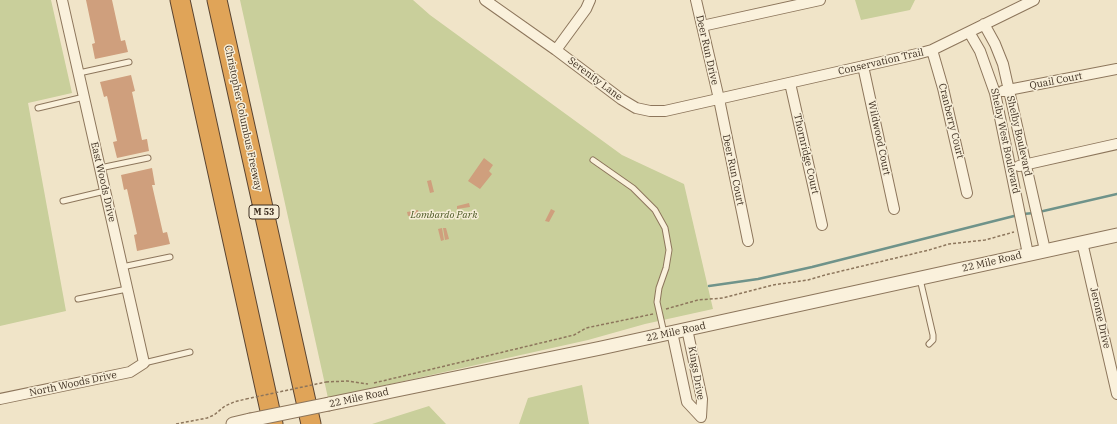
<!DOCTYPE html>
<html>
<head>
<meta charset="utf-8">
<style>
	body { margin:0 }
	canvas { display:block; background:#f0e4c8 }
</style>
</head>
<body>
<canvas width="1117" height="424"></canvas>
<script>
const context = document.querySelector('canvas').getContext('2d');
context.lineJoin = 'round';
function fillPath(path, color) { context.fillStyle = color; context.fill(path, 'evenodd'); }
const toPath = rows => new Path2D(rows.map(r => 'M' + r).join(''));
function trace(path, color, width, dash) { context.strokeStyle = color; context.lineWidth = width; context.lineCap = dash ? 'butt' : 'round'; context.setLineDash(dash || []); context.stroke(path); }
function write(font, color, halo, rows, align = 'center') {
  context.font = font + ' "IBM Plex Serif",serif'; context.lineWidth = 3; context.setLineDash([]); context.textBaseline = 'middle'; context.strokeStyle = halo; context.fillStyle = color; for (const [text, x, y, turn = 0] of rows) {
    context.save(); context.translate(x, y); context.rotate((+turn || 0) * Math.PI / 180); context.textAlign = isNaN(turn) ? turn : align; if (halo) context.strokeText(text, 0, 0); context.fillText(text, 0, 0); context.restore();
  }
}
const green = toPath([
	[0,0,51,0,72,93,28,103,66,311,0,326],
	[240,0,413,0,430,15,622,155,684,184,713,309,645,324,588,340,328,398],
	[855,0,915,0,910,10,861,20],
	[582,385,589,424,519,424,528,398],
	[429,406,446,424,372,424]
]);
const stream = toPath([
	[1039,212,1117,194],
	[1023,214,1034,213],
	[709,286,758,279,812,267,1018,215]
]);
const building = toPath([
	[86,0,112,0,121,41,125,40,128,52,95,59,92,44,95,43],
	[131,75,135,91,132,92,142,140,147,139,149,151,117,158,113,142,117,141,107,96,104,97,100,82],
	[484,158,493,165,489,171,492,174,480,189,468,181],
	[152,168,155,185,152,185,163,233,167,232,170,244,137,251,134,235,137,234,127,189,124,190,121,175],
	[431,180,434,192,430,193,427,181],
	[469,203,470,207,457,209,457,206],
	[551,209,555,211,549,222,545,221],
	[418,210,419,214,408,216,407,212],
	[442,228,444,240,441,241,438,229],
	[443,228,446,228,449,239,445,240]
]);
const path = toPath([
	[666,309,698,300,723,298,773,285,808,280,825,275,929,250,949,244,985,240,1014,232],
	[326,382,347,381,368,384],
	[374,383,574,335,586,328,653,314],
	[176,424,207,418,214,415,225,406,234,402,246,399]
]);
const service = toPath([
	[79,73,129,62],
	[38,108,84,97],
	[593,160,633,188,655,210,665,228,669,250,666,268,659,288,657,302,664,333],
	[100,168,148,158],
	[63,201,105,191],
	[122,267,170,257],
	[920,279,933,335,933,340,929,344],
	[78,299,127,289],
	[144,363,190,352]
]);
const minor = toPath([
	[485,0,556,50,621,99,636,108,650,111,665,111,917,54,932,50,1034,0],
	[696,0,719,99,748,241],
	[984,24,995,44,1003,64,1045,250],
	[702,26,820,0],
	[969,32,980,51,995,93,1028,254],
	[556,50,586,9,590,0],
	[932,50,943,88,967,193],
	[863,66,894,209],
	[790,83,822,225],
	[1003,91,1117,69],
	[1019,166,1117,144],
	[1082,242,1117,394],
	[672,332,687,402,701,417,702,399,687,329],
	[0,399,130,372,144,363,62,0]
]);
const tertiary = toPath([
	[329,404,601,348,1117,235],
	[233,424,250,420]
]);
const motorway = toPath([
	[180,0,273,424],
	[217,0,311,424]
]);
const pathBridge = toPath([
	[246,399,326,382]
]);
const tertiaryBridge = toPath([
	[250,420,329,404]
]);
const shields = [
	[264,212,30]
];
const shieldNames = [
	["M 53",264,212]
];
const streetNames = [
	["Deer Run Drive",707,50,77],
	["Conservation Trail",881,62,-13],
	["Serenity Lane",595,79,37],
	["Quail Court",1056,81,-11],
	["Christopher Columbus Freeway",243,118,78],
	["Cranberry Court",951,121,76],
	["Shelby Boulevard",1019,136,77],
	["Wildwood Court",879,138,78],
	["Shelby West Boulevard",1005,141,78],
	["Thornridge Court",806,154,77],
	["Deer Run Court",733,170,78],
	["East Woods Drive",103,182,77],
	["22 Mile Road",992,262,-13],
	["Jerome Drive",1100,318,77],
	["22 Mile Road",676,332,-12],
	["Kings Drive",696,373,80],
	["North Woods Drive",73,384,-12],
	["22 Mile Road",359,398,-12]
];
const parkNames = [
	["Lombardo Park",444,215]
];
fillPath(green, '#c9cf9b');
trace(stream, '#6f938a', 2.5);
fillPath(building, '#cf9f7d');
trace(service, '#8d765c', 7);
trace(minor, '#8d765c', 12);
trace(tertiary, '#8d765c', 15);
trace(motorway, '#5b4430', 21);
trace(path, '#8d765c', 1.5, [3, 2]);
trace(service, '#faf1dc', 5);
trace(minor, '#faf1dc', 10);
trace(tertiary, '#faf1dc', 13);
trace(motorway, '#e0a458', 19);
trace(tertiaryBridge, '#8d765c', 15, []);
trace(pathBridge, '#8d765c', 1.5, [3, 2]);
trace(tertiaryBridge, '#faf1dc', 13);
for (const [x, y, w] of shields) { const box = new Path2D(); box.roundRect(x - w / 2, y - 7, w, 14, 3); context.fillStyle = '#f7eed8'; context.fill(box); trace(box, '#3d2e20', 1); }
write('bold 9px', '#3d2e20', null, shieldNames);
write('10px', '#3d2e20', '#f7eed8', streetNames);
write('italic 10px', '#4d5a26', '#f7eed8', parkNames);
</script>
</body>
</html>
